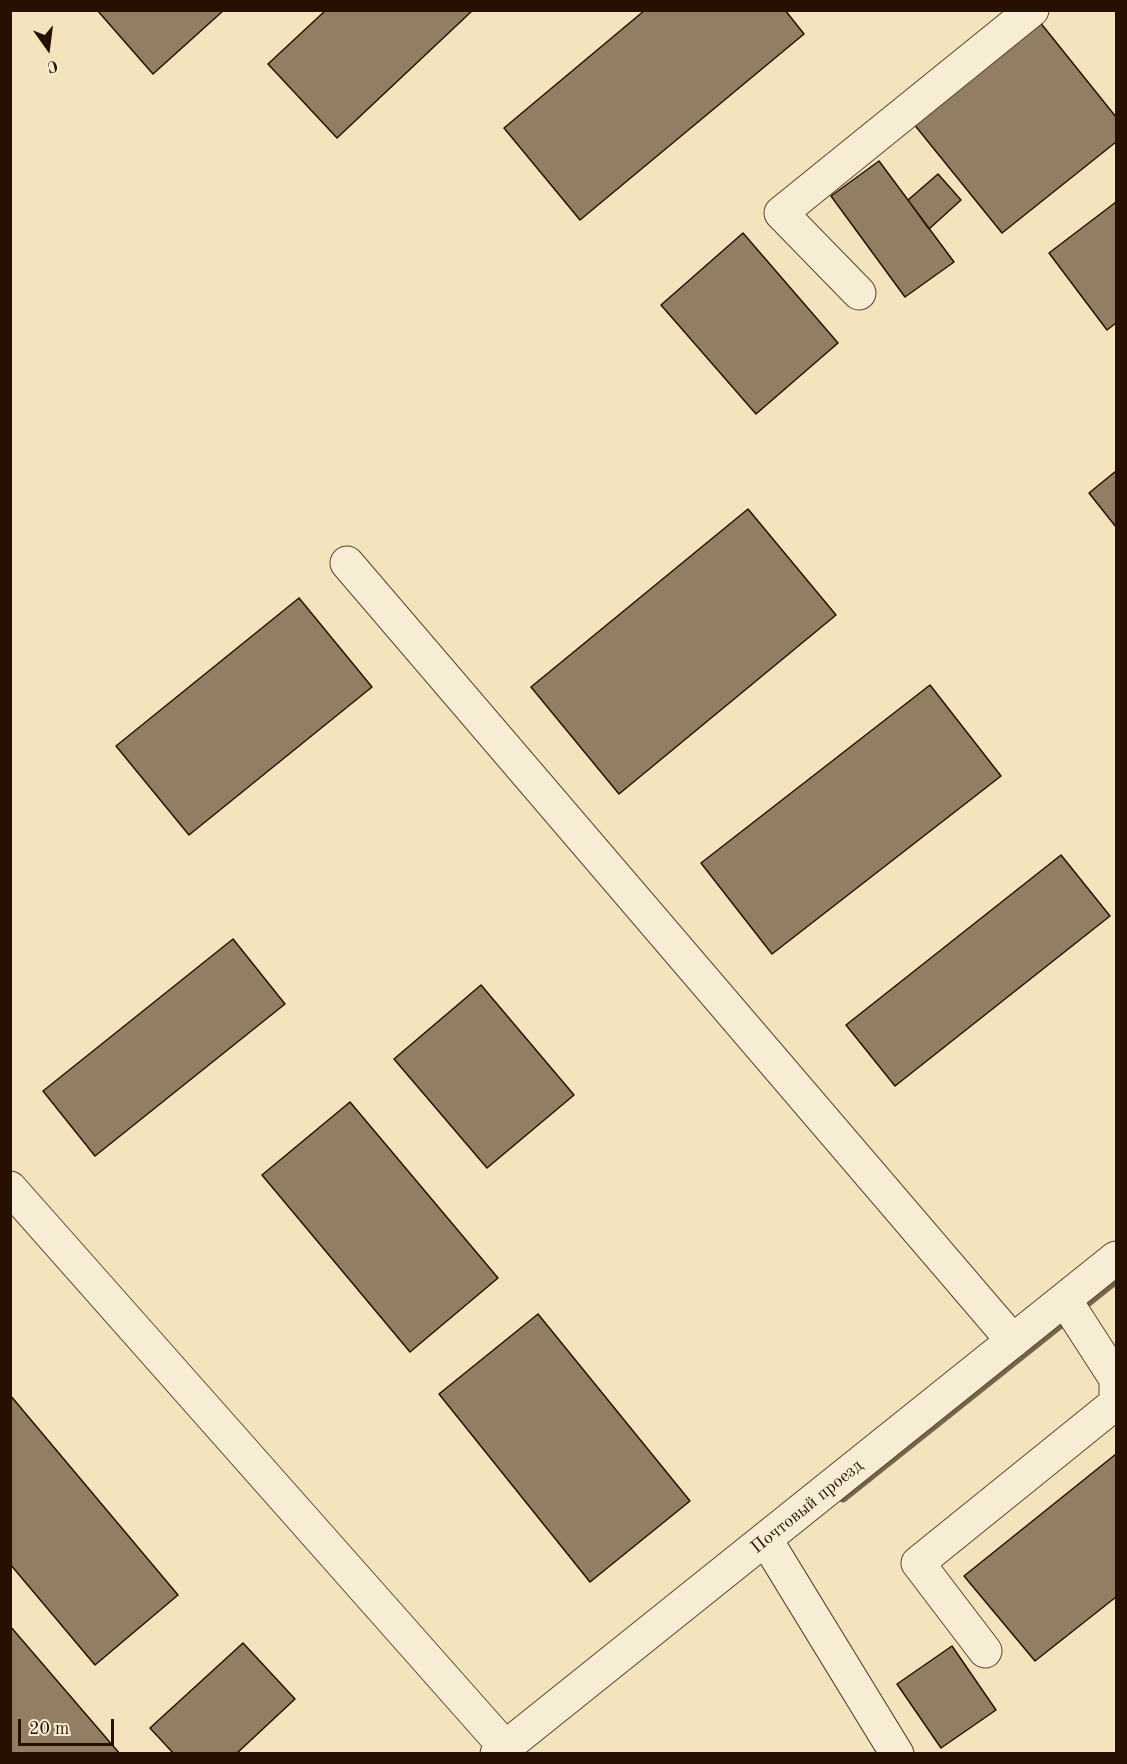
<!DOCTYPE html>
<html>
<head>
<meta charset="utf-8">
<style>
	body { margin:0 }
	#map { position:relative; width:1127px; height:1764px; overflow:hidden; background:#f3e4bd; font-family:"Old Standard TT",serif }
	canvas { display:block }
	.frame { position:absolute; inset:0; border:12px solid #271001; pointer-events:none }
	.north { position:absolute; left:18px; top:18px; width:60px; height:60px; -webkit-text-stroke:4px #f7edd4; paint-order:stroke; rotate:166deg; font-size:16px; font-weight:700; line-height:24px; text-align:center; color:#271001 }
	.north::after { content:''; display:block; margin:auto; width:21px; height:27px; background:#271001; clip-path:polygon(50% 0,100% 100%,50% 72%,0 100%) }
	.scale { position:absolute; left:18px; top:1719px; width:96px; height:27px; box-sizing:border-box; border:3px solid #271001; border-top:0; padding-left:8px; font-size:18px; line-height:21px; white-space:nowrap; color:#271001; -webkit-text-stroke:4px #f7edd4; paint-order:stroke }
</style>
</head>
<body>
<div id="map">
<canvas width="1127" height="1764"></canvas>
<div class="frame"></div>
<div class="north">С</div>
<div class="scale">20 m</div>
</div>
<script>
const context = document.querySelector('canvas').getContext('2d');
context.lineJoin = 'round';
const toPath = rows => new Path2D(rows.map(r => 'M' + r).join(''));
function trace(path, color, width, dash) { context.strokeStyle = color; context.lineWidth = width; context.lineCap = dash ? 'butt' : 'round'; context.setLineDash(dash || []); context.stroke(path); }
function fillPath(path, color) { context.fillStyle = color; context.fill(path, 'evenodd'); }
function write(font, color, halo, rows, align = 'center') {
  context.font = font + ' "Old Standard TT",serif'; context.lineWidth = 4.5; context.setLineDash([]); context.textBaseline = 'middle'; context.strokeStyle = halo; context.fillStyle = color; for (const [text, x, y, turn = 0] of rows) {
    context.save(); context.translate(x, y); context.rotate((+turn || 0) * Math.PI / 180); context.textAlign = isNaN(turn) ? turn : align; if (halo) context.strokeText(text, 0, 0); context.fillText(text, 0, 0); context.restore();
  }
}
const stream = toPath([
	[843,1498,1116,1280]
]);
const building = toPath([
	[97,10,224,10,153,74,97,10],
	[326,10,473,10,337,138,268,64,326,10],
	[645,10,785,10,804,34,580,220,504,128,645,10],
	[1039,21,1116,117,1116,142,1002,233,913,123,1039,21],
	[879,161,954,262,905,297,831,196,879,161],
	[938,174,961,200,929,229,908,200,938,174],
	[1116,202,1116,323,1107,330,1049,253,1116,202],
	[743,233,838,343,756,414,661,305,743,233],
	[1116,471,1116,527,1089,493,1116,471],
	[748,509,836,615,619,794,531,687,748,509],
	[299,598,372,687,189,835,116,746,299,598],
	[930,685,1001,776,772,954,701,863,930,685],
	[1061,855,1110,916,895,1086,846,1025,1061,855],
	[233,939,285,1004,95,1156,43,1091,233,939],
	[481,985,574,1095,487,1168,394,1059,481,985],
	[350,1102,498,1278,410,1352,262,1175,350,1102],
	[538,1314,690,1501,590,1582,439,1394,538,1314],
	[10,1395,178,1595,95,1665,10,1564,10,1395],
	[1116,1454,1116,1597,1035,1661,964,1576,1116,1454],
	[10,1626,120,1754,10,1754,10,1626],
	[243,1643,295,1699,236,1754,174,1754,150,1728,243,1643],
	[952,1646,996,1710,941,1748,897,1684,952,1646]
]);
const minor = toPath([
	[859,293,781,213,1032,10],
	[347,563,1013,1341],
	[10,1188,505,1747],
	[766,1540,897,1754],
	[985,1651,918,1563,1116,1403,1116,1379,1065,1300],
	[497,1754,1116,1258]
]);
const streetNames = [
	["Почтовый проезд",807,1507,-39]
];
trace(stream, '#78644b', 9);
fillPath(building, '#917e63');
trace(building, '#271001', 1.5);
trace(minor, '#5a4530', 35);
trace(minor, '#f7edd4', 33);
write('18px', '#271001', '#f7edd4', streetNames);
</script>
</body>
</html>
